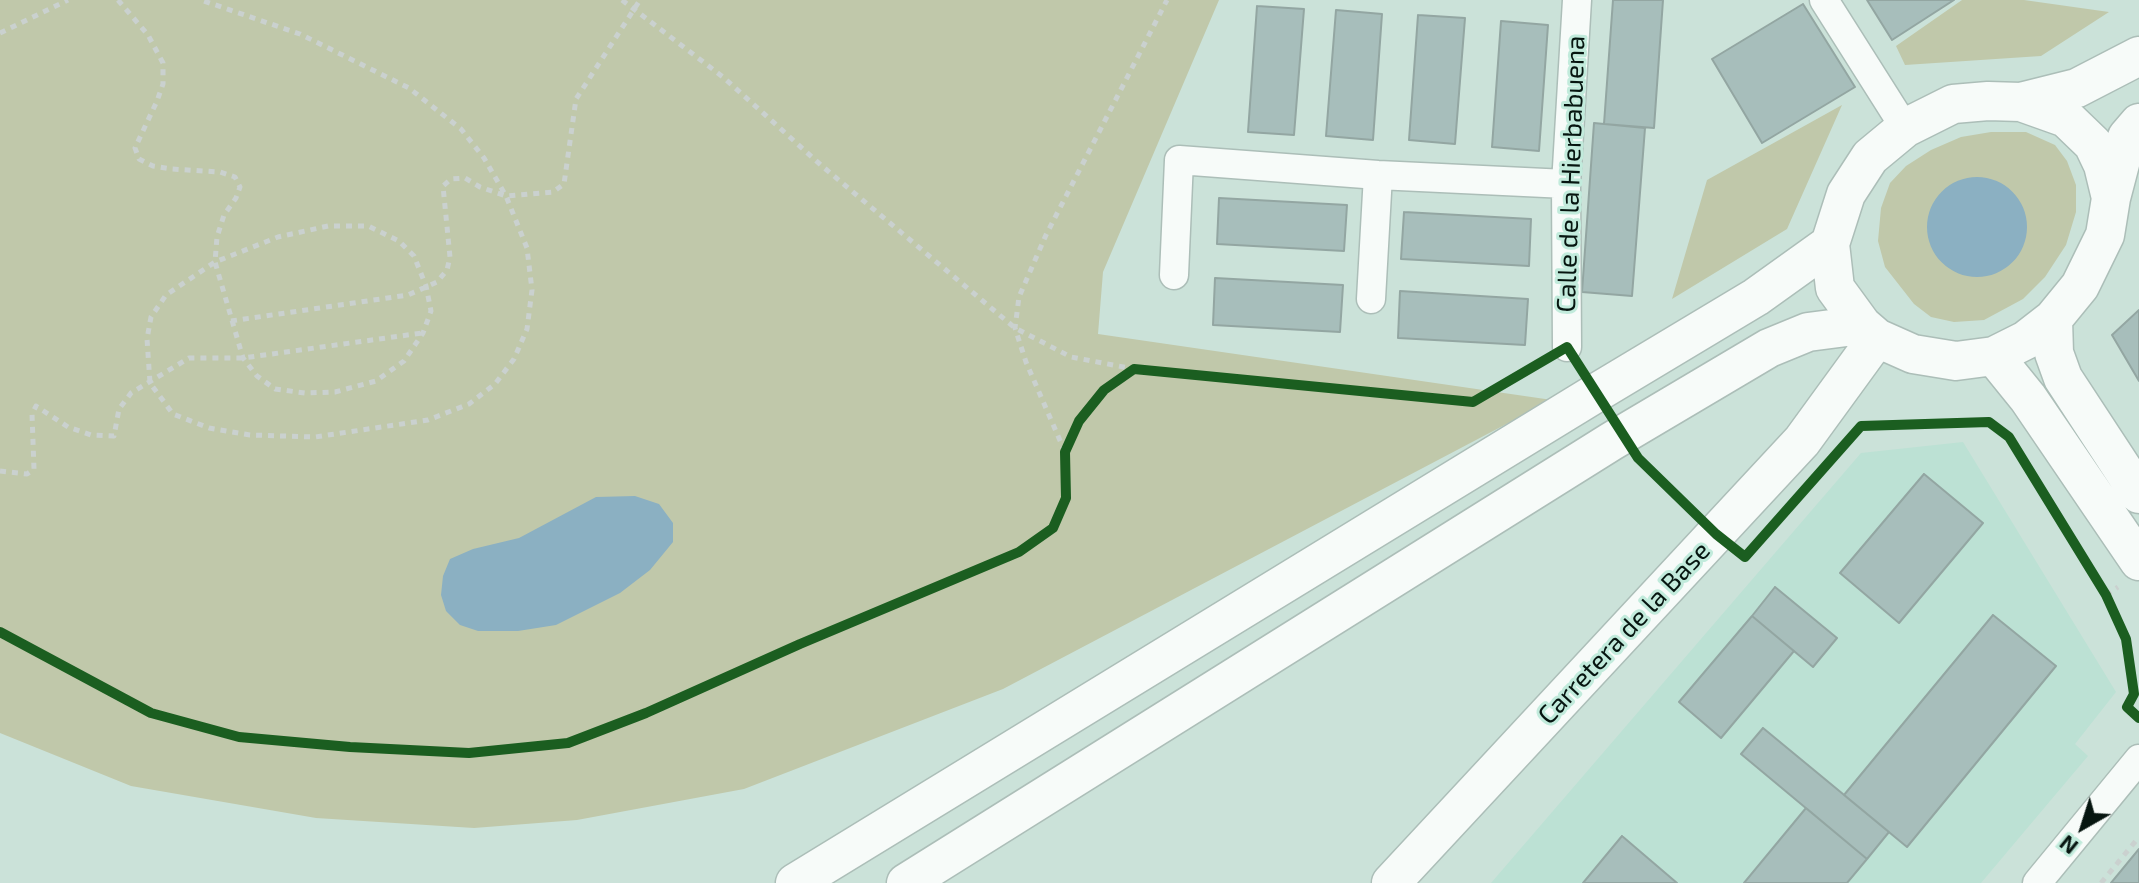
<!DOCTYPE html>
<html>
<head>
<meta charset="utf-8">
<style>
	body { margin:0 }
	#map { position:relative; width:2139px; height:883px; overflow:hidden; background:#cbe2d9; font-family:"Exo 2",sans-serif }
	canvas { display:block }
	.north { position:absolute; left:2043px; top:787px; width:80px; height:80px; -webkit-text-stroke:6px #c2ebdc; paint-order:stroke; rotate:219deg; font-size:22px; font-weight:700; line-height:32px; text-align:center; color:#061510 }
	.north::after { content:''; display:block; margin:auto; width:28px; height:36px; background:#061510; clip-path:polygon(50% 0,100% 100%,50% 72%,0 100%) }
</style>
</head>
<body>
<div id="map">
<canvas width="2139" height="883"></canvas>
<div class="north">N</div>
</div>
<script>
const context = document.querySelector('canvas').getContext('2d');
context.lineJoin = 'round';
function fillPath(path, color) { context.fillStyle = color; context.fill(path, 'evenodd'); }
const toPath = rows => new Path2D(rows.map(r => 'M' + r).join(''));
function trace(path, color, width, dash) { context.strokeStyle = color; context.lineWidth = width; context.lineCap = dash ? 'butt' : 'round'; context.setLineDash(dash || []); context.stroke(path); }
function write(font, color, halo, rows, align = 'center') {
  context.font = font + ' "Exo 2",sans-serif'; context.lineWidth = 6; context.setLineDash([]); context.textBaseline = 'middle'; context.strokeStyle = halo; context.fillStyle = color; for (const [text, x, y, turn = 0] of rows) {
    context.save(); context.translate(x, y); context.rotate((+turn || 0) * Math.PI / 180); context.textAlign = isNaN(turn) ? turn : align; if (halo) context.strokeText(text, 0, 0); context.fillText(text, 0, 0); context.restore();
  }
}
const built = toPath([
	[1963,442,2116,692,2075,744,2088,756,1981,883,1491,883,1861,453]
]);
const green = toPath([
	[0,0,1219,0,1103,272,1098,334,1552,400,1003,689,744,789,577,820,474,828,316,818,131,786,0,733],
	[1962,0,2024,0,2109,12,2041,56,1905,65,1896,46],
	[1842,105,1787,229,1672,299,1707,180],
	[1991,132,2026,132,2055,145,2067,161,2076,185,2076,212,2066,245,2045,277,2023,299,1984,320,1954,322,1931,317,1914,304,1885,267,1878,241,1881,208,1890,183,1906,166,1931,150,1961,137]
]);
const water = toPath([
	'1927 227a50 50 0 1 1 100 0a50 50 0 1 1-100 0Z',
	[635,496,659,504,673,523,673,542,650,570,620,593,556,625,518,631,478,631,460,625,446,611,441,595,443,576,450,559,473,549,519,538,596,497]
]);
const building = toPath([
	[1613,0,1663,0,1654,128,1604,124,1613,0],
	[1867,0,1954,0,1892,40,1867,0],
	[1803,4,1855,87,1762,143,1712,59,1803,4],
	[1257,6,1304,9,1294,135,1248,132,1257,6],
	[1336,10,1382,14,1373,140,1326,136,1336,10],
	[1418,15,1465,18,1455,144,1409,140,1418,15],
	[1501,21,1548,25,1539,151,1492,147,1501,21],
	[1594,123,1645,128,1632,296,1582,292,1594,123],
	[1219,198,1347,205,1344,251,1217,244,1219,198],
	[1404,212,1531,219,1529,266,1401,259,1404,212],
	[1215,278,1343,285,1340,332,1213,325,1215,278],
	[1400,291,1528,299,1525,345,1398,338,1400,291],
	[2139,310,2139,381,2112,335,2139,310],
	[1924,474,1983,523,1899,623,1840,573,1924,474],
	[1775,587,1837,638,1813,667,1752,616,1775,587],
	[1993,615,2056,666,1907,847,1844,795,1993,615],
	[1752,616,1794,651,1721,738,1679,702,1752,616],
	[1763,728,1889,832,1867,859,1741,754,1763,728],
	[1806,808,1867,859,1847,883,1744,883,1806,808],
	[1622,836,1677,883,1583,883,1622,836],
	[2139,849,2139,883,2111,883,2139,849]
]);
const path = toPath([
	[118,0,148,35,163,63,163,84,157,101,135,148,139,159,153,166,172,169,220,172,235,177,240,187,236,198,224,215,217,237,215,262,243,358,257,376,275,389,305,393,335,392,376,381,404,361,423,333,431,311,426,286,414,256,399,241,368,226,328,226,278,237,215,262,166,295,151,317,147,339,150,383,173,414,209,428,250,435,315,437,428,420,469,404,495,384,514,359,527,329,532,290,527,248,506,196,484,158,461,129,409,88,300,34,201,0],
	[622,0,723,77,822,166,1015,328,1071,357,1134,369],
	[0,33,68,0],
	[231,321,408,295,437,282,447,270,450,257,443,186,451,179,465,178,480,187,506,196,553,192,564,184,576,99,640,0],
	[1065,452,1026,362,1015,328,1019,297,1046,235,1167,0],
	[0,471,27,474,34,469,32,414,36,406,68,427,91,435,114,436,119,409,131,393,189,358,243,358,422,333],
	[2106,595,2118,587],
	[2101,883,2139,837]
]);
const street = toPath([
	[1824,0,1905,128],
	[1174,275,1179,160,1378,175,1566,184],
	[1371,299,1378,175],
	[1567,347,1566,184,1577,0],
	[2037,883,2139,759]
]);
const secondary = toPath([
	[1988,101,2021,102,2066,118,2093,144,2103,165,2111,198,2105,235,2080,286,2053,319,2026,340,1994,356,1956,361,1913,354,1877,338,1862,325,1835,288,1830,244,1846,194,1870,157,1905,128,1953,104,1988,101],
	[2021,102,2077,88,2139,56],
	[2111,198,2127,137,2139,123],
	[2053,319,2054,353,2063,378,2139,494],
	[1994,356,2028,398,2139,561],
	[795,883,1596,393,1756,297,1830,244],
	[906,883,1612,441,1769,348,1808,332,1862,325],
	[1391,883,1802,441,1877,338]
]);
const cycleway = toPath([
	[0,632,151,713,239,737,350,747,469,753,568,743,646,713,800,644,1019,552,1053,528,1066,498,1065,452,1079,421,1104,390,1134,369,1473,402,1567,347,1638,458,1716,534,1745,557,1861,426,1989,422,2009,437,2106,595,2126,639,2134,694,2127,707,2139,718]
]);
const streetNames = [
	["Calle de la Hierbabuena",1571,174,-88],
	["Carretera de la Base",1624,633,-47]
];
fillPath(built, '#bce1d4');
fillPath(green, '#c0c8aa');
fillPath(water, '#8bb0c2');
fillPath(building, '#a7bebb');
trace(building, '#93a6a2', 2);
trace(street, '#acbeb8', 31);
trace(secondary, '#acbeb8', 41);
trace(path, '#cad1cf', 5, [6, 6]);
trace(street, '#f7fbf9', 28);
trace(secondary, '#f7fbf9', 38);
trace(cycleway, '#1b5e20', 10);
write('26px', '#061510', '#c2ebdc', streetNames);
</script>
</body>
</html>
